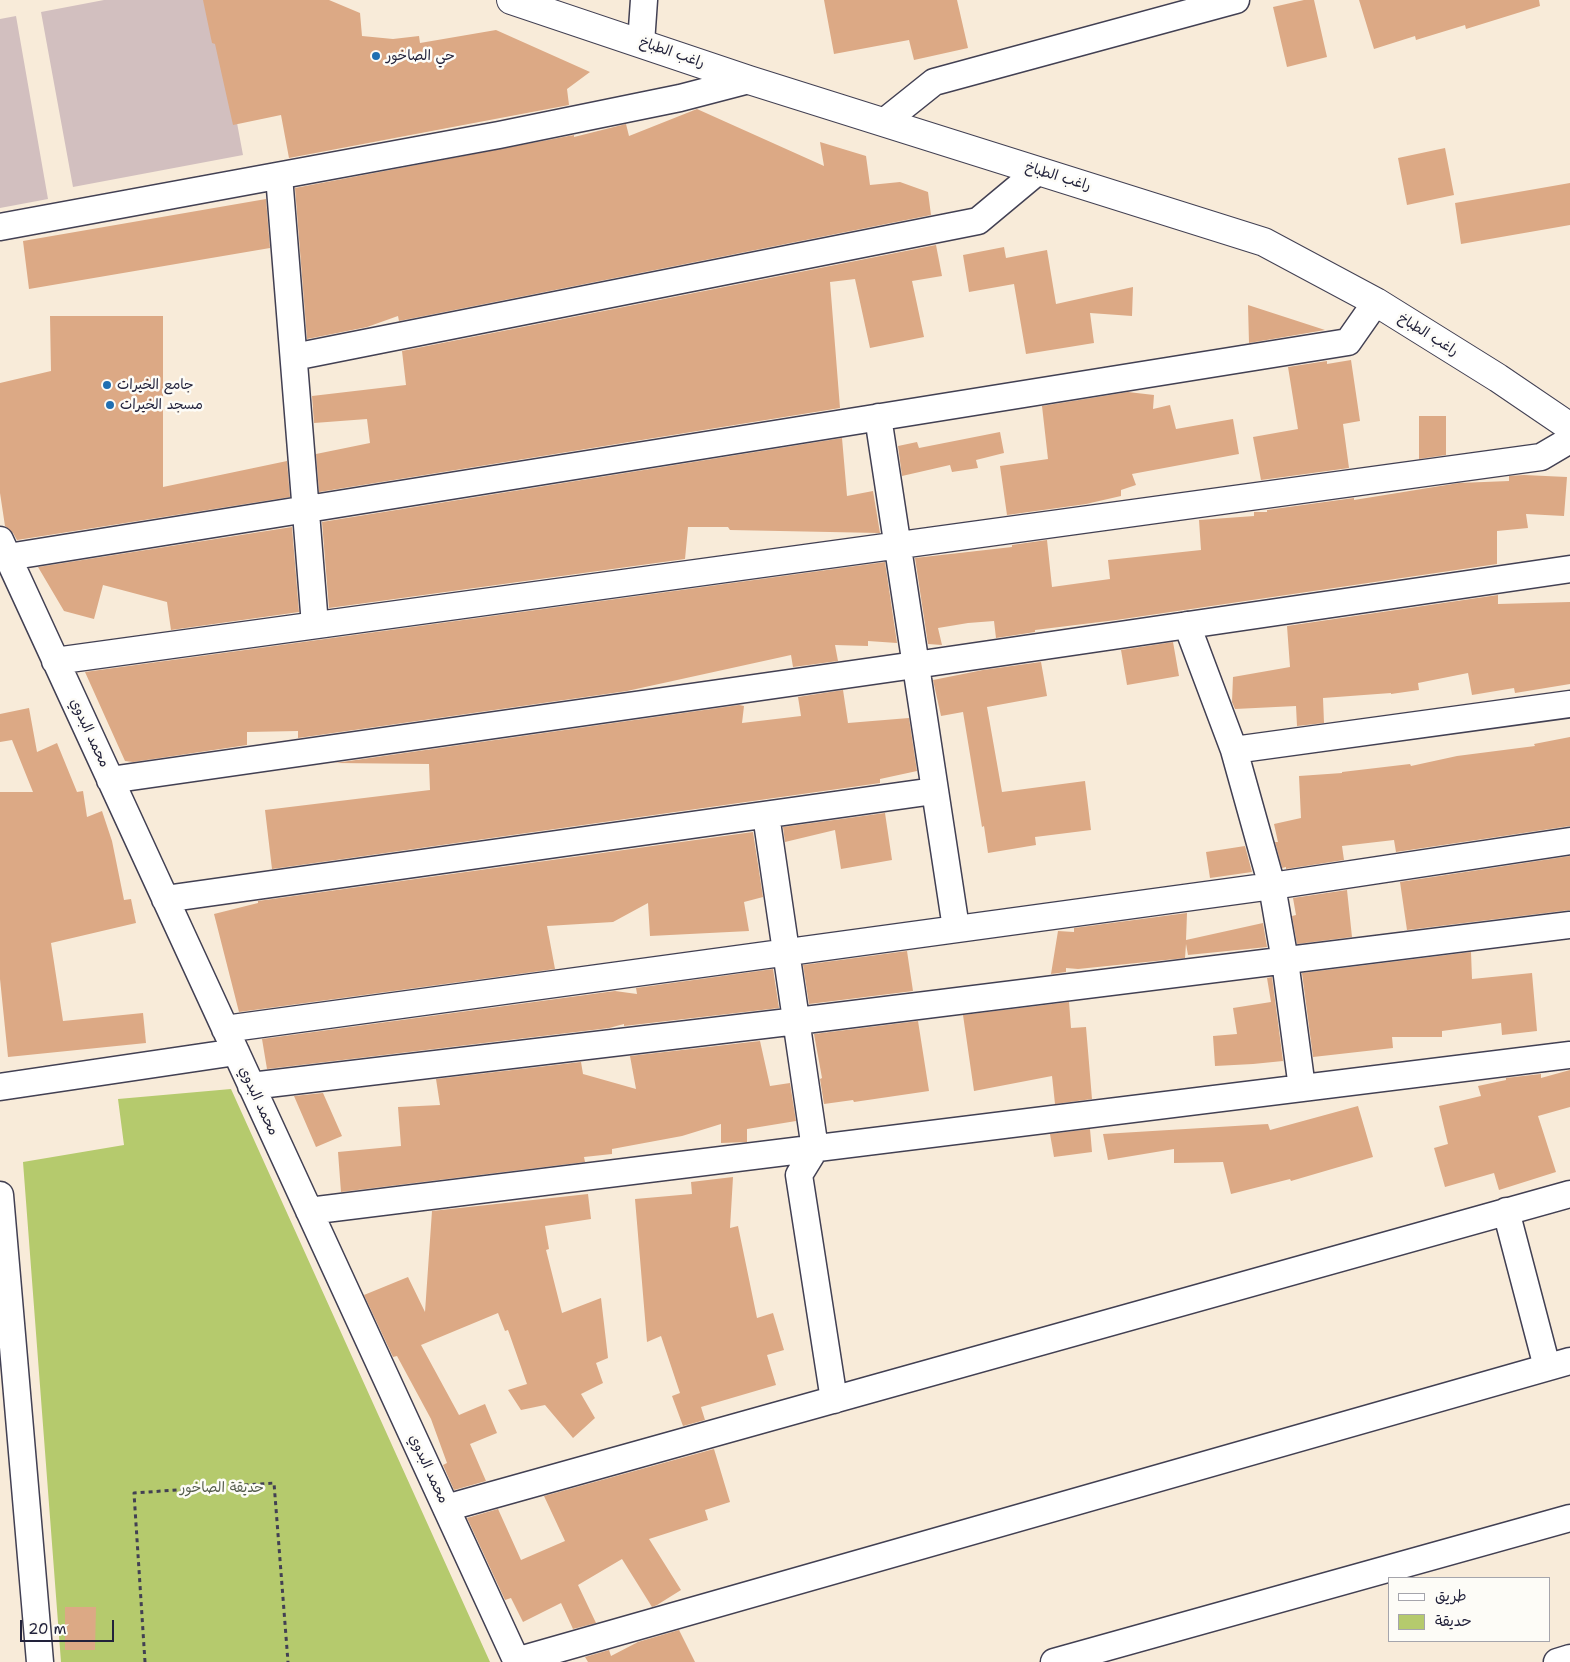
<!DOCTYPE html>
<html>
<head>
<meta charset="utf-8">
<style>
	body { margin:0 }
	#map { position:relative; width:1570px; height:1662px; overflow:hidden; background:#f8ebd9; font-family:"Shantell Sans","Playpen Sans Arabic",sans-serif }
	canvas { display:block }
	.legend { position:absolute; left:1388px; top:1577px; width:162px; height:65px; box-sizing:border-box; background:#fdfcf7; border:1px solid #a5a5ac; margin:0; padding:6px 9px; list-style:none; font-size:15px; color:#22223b }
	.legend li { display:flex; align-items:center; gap:10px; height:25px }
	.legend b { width:25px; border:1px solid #a5a5ac }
	.scale { position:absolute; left:20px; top:1620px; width:94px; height:22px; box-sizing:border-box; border:2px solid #22223b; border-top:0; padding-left:6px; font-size:15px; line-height:18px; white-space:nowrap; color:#22223b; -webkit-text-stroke:4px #fdfcf7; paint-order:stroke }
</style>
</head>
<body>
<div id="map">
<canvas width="1570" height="1662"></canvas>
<ul class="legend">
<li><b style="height:6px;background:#fff"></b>طريق</li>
<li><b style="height:14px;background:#b5ca6d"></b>حديقة</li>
</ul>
<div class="scale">20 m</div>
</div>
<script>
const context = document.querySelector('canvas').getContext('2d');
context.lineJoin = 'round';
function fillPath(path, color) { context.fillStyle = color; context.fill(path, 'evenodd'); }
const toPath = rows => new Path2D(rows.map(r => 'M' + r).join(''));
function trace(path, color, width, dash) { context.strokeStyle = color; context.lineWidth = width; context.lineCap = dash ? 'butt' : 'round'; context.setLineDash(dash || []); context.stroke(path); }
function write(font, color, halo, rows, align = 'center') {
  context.font = font + ' "Shantell Sans","Playpen Sans Arabic",sans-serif'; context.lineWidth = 5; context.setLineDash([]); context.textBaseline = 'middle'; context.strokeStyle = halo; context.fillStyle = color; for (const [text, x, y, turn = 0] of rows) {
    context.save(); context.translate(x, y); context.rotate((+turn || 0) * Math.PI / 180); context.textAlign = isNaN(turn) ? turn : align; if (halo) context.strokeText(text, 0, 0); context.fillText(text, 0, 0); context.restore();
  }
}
const industrial = toPath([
	[104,0,214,0,243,155,73,187,41,12],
	[16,16,48,199,0,208,0,19]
]);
const green = toPath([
	[231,1089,490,1662,61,1662,23,1162,124,1145,118,1099]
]);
const building = toPath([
	[203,0,329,0,360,13,362,36,393,39,419,36,420,43,496,30,590,72,567,89,569,105,289,158,281,115,233,125,215,44,212,43],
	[824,0,957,0,968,48,914,60,909,40,834,54],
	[1304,0,1314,0,1327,57,1287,67,1273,7],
	[1359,0,1539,0,1540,6,1466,29,1465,25,1416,40,1415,36,1374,49],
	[697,109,824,166,820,142,866,156,870,185,900,182,928,192,931,215,399,321,398,316,367,327,307,339,295,188,574,135,574,137,626,124,629,136],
	[1445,148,1454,195,1407,205,1398,158],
	[1570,183,1570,225,1461,244,1455,203],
	[266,199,270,248,29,289,23,241],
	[936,245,942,276,912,281,924,337,870,348,855,279,830,282,840,408,319,492,316,454,370,443,367,419,314,423,312,396,406,385,402,351],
	[1004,247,1006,258,1047,250,1056,304,1133,287,1132,316,1090,313,1094,343,1026,354,1014,284,969,292,963,255],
	[1248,305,1325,330,1249,343],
	[50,316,163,316,163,487,287,461,290,497,17,540,13,533,5,526,0,493,0,383,51,371],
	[1351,360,1360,421,1343,424,1349,468,1261,480,1253,437,1298,429,1288,367,1327,361,1327,364],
	[1128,392,1154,395,1153,409,1170,405,1176,429,1233,419,1239,454,1132,474,1136,485,1121,490,1121,496,1086,504,1007,515,1000,466,1048,459,1042,406],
	[1419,416,1446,416,1446,455,1419,459],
	[1000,432,1004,453,976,460,978,468,952,472,950,465,902,476,898,446,917,442,919,448],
	[842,438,847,496,873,491,880,533,730,530,728,527,688,527,685,559,329,608,322,522],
	[1524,475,1567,477,1564,516,1526,514,1528,528,1497,531,1497,564,1116,620,1035,630,1035,632,996,638,994,621,968,623,938,628,942,645,928,644,915,558,1012,547,1012,545,1047,540,1052,587,1110,579,1108,560,1201,550,1199,520,1254,516,1254,512,1267,512,1267,510,1354,498,1354,500,1459,483,1509,481,1509,476],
	[292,527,299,612,171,630,167,602,103,585,94,619,64,611,38,567],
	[885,562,897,643,868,641,868,646,835,645,838,661,793,667,791,655,627,691,298,738,298,731,247,732,247,745,133,762,125,761,85,672],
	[1498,595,1498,604,1570,602,1570,684,1515,693,1514,688,1472,695,1468,673,1418,683,1419,690,1391,694,1391,693,1323,698,1324,723,1297,726,1296,706,1235,709,1232,702,1233,677,1290,667,1287,626],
	[1173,642,1179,676,1127,685,1121,650],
	[1041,662,1047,696,987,707,1002,792,1085,781,1091,830,1035,837,1036,845,988,853,984,826,982,827,963,712,941,716,933,680,983,670],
	[843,690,848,723,909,718,917,771,880,779,880,783,272,869,265,810,430,790,429,764,335,763,739,705,744,706,742,723,801,716,798,697],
	[29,708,37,752,57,743,77,792,83,791,87,817,102,811,112,841,124,900,131,899,136,923,51,943,63,1021,143,1013,146,1043,8,1057,0,979,0,792,33,792,12,740,0,742,0,714],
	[1570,737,1570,826,1396,852,1394,840,1342,846,1344,860,1286,869,1286,867,1282,868,1275,842,1278,842,1274,824,1301,818,1299,776,1342,773,1342,772,1410,764,1411,766,1457,756,1535,746,1534,744],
	[885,813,892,860,841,869,835,830,785,842,783,827],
	[753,832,763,897,744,902,749,931,650,936,648,903,613,922,547,926,555,969,239,1012,214,914,258,903,258,901],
	[1245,846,1252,872,1210,878,1206,852],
	[1570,856,1570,910,1407,930,1400,882],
	[1347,890,1352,937,1297,944,1292,916,1296,915,1293,898],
	[1187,913,1186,940,1263,923,1267,947,1188,955,1186,944,1185,958,1078,969,1066,968,1066,972,1051,974,1058,931,1074,932,1074,928],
	[907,951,913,991,809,1004,803,965],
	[1471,952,1472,979,1532,973,1537,1031,1502,1035,1501,1023,1442,1031,1442,1037,1392,1037,1393,1048,1313,1057,1302,973],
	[773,969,779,1008,624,1026,624,1024,609,1028,267,1069,262,1039,615,991,637,994,636,988],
	[1272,977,1283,1061,1253,1064,1215,1066,1213,1036,1237,1034,1233,1008,1271,1002,1267,978],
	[1069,1002,1071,1028,1086,1027,1092,1099,1055,1104,1052,1076,974,1091,963,1015],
	[918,1021,929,1091,854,1102,853,1100,824,1104,820,1079,822,1078,814,1034],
	[760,1041,770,1086,790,1083,796,1121,747,1129,747,1142,721,1143,721,1124,682,1136,612,1149,612,1154,584,1157,585,1162,341,1192,338,1152,401,1146,398,1107,440,1105,436,1079,581,1062,583,1074,636,1089,630,1056],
	[1570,1070,1570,1107,1538,1116,1556,1172,1499,1190,1494,1173,1445,1187,1434,1148,1448,1144,1439,1106,1481,1096,1478,1086,1506,1080,1506,1078,1541,1074,1541,1078],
	[323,1093,342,1136,316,1147,294,1096],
	[1358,1106,1373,1157,1291,1181,1290,1179,1231,1194,1223,1162,1174,1163,1174,1149,1108,1160,1103,1134,1268,1124,1270,1130],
	[1090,1129,1092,1152,1054,1157,1050,1134],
	[733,1177,730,1228,738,1226,757,1318,773,1313,784,1350,767,1355,776,1385,701,1407,705,1420,683,1426,672,1396,680,1393,661,1336,647,1342,635,1199,692,1194,691,1182],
	[588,1194,591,1219,545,1226,549,1249,546,1250,562,1313,601,1298,608,1358,596,1363,603,1383,581,1394,595,1418,573,1438,545,1405,521,1410,508,1390,527,1384,508,1330,505,1331,498,1313,421,1345,459,1415,485,1404,497,1433,470,1444,486,1481,454,1490,443,1465,447,1463,431,1419,397,1356,393,1357,364,1295,408,1277,425,1312,432,1211],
	[714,1449,730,1502,705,1510,708,1520,649,1539,681,1590,657,1605,652,1607,622,1559,578,1585,596,1623,573,1629,561,1603,523,1622,511,1598,505,1600,467,1518,498,1509,521,1560,565,1541,544,1496],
	[65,1607,96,1607,95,1650,65,1650],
	[679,1630,695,1662,588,1662,585,1657,609,1650,611,1656,638,1642]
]);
const path = toPath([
	[145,1662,134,1493,274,1483,288,1662]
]);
const street = toPath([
	[641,43,644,0],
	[884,122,934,82,1236,0],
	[279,176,315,625],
	[0,227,499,135,680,98,749,80],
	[294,357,978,221,1038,171],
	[878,417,956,928],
	[0,540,517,1662],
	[8,557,1348,342,1376,302],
	[1187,625,1234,750,1272,886,1285,961,1302,1088],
	[55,661,1541,457,1570,440],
	[1234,750,1570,704],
	[110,780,915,665,1570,569],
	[766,815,815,1149,799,1175,834,1400],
	[165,899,934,791],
	[225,1029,1272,886,1570,841],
	[251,1086,797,1021,1570,925],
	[0,1087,236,1052],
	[0,1195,40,1662],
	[309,1211,1570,1055],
	[1506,1211,1547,1367],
	[446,1508,1570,1194],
	[516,1661,1570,1361],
	[1054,1662,1570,1518],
	[1557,1662,1570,1658]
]);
const secondary = toPath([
	[511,0,749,80,1264,242,1376,302,1498,378,1570,427]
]);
const markers = [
	[376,56,5,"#1f6fb2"],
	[107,385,5,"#1f6fb2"],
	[110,405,5,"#1f6fb2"]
];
const streetNames = [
	["راغب الطباخ",672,53,19],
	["راغب الطباخ",1058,177,17],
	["راغب الطباخ",1428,335,32],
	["محمد البدوي",89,733,65],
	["محمد البدوي",258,1101,65],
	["محمد البدوي",428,1469,65]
];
const poiNames = [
	["حي الصاخور",386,56],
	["جامع الخيرات",117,385],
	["مسجد الخيرات",120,405]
];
const parkNames = [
	["حديقة الصاخور",222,1488]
];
fillPath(industrial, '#d2bfbf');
fillPath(green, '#b5ca6d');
fillPath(building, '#dca985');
trace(street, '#424053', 29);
trace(secondary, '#424053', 30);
trace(path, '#424053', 3, [4, 4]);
trace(street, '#fff', 26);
trace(secondary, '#fff', 28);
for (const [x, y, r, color] of markers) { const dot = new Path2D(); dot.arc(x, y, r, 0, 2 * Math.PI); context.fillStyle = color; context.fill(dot); trace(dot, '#fdfcf7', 2); }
write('14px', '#22223b', '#fdfcf7', streetNames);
write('14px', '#22223b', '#fdfcf7', poiNames, 'left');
write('14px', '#555d4c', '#fdfcf7', parkNames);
</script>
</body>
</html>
